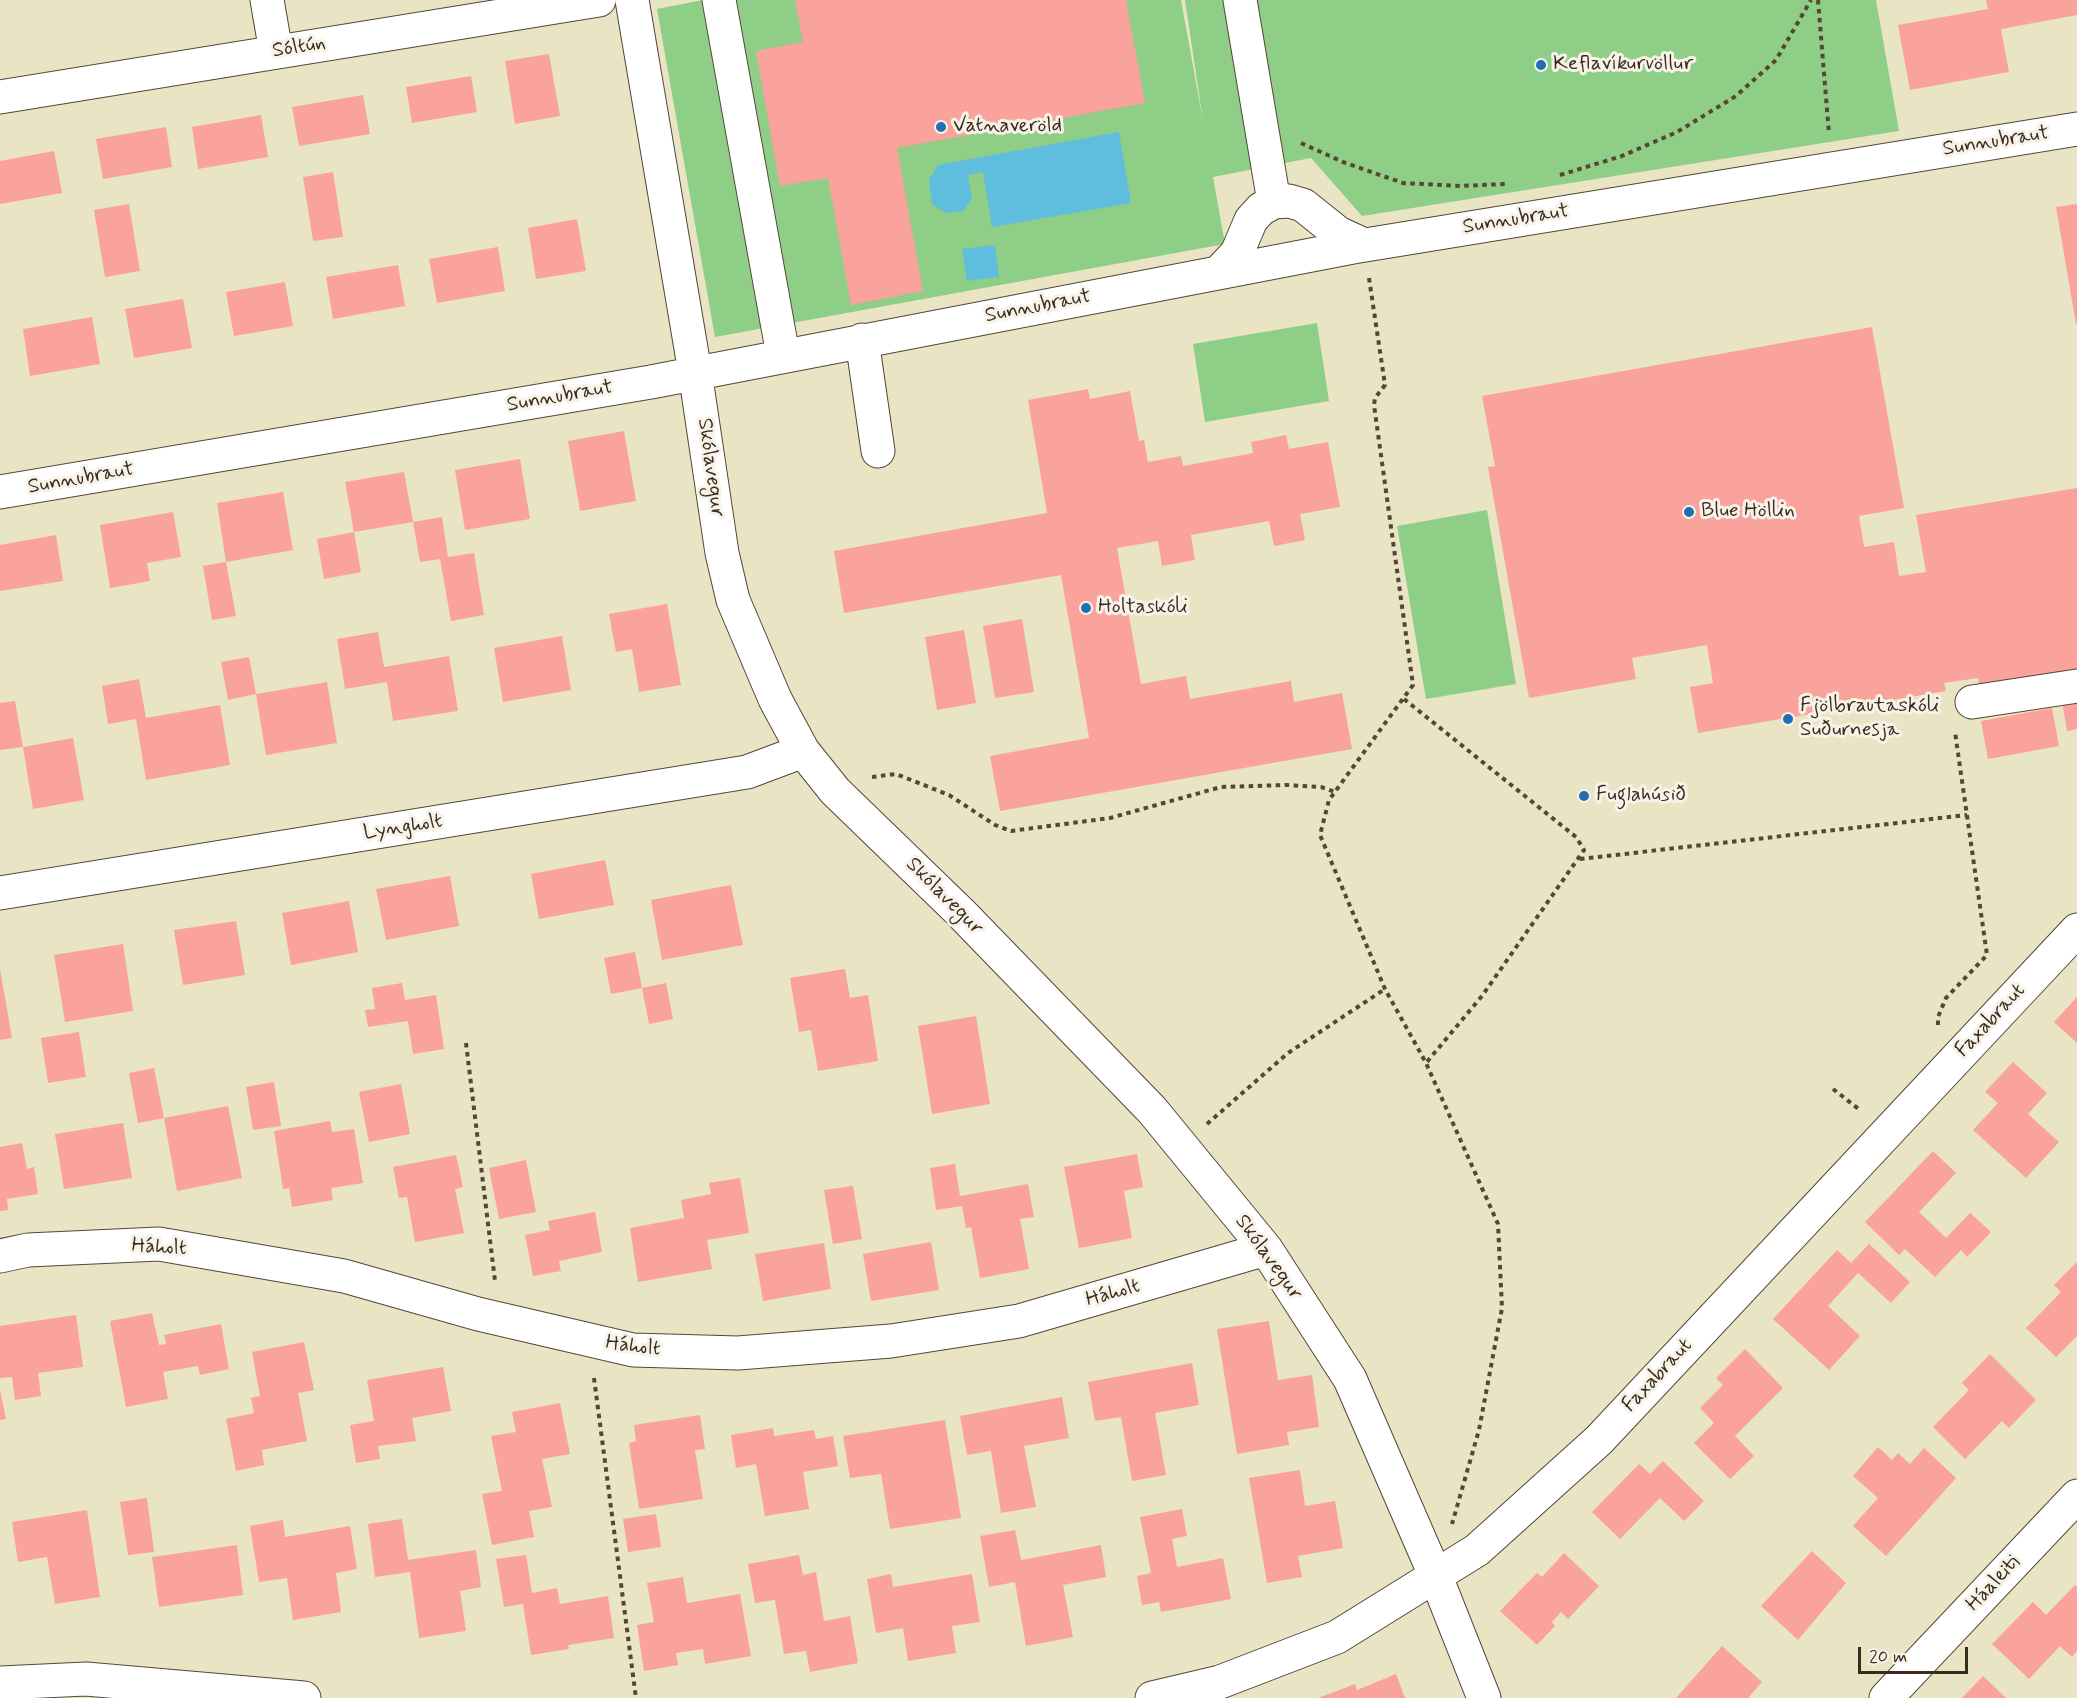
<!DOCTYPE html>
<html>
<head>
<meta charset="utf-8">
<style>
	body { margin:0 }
	#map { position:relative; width:2077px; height:1698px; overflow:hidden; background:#e9e4c4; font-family:Mynerve,sans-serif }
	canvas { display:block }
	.scale { position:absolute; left:1858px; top:1647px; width:110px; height:27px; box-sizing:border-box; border:3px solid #3b2a1e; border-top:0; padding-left:8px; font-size:18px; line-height:21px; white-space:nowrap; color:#3b2a1e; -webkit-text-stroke:4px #f7f3e8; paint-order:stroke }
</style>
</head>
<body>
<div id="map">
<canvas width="2077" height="1698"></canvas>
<div class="scale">20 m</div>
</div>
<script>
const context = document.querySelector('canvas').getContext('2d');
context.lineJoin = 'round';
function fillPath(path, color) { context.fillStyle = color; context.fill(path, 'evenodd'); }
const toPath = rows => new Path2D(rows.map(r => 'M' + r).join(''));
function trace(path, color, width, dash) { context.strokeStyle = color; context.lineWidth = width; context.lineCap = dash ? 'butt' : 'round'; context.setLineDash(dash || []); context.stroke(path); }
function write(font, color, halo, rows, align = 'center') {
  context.font = font + ' Mynerve,sans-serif'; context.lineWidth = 6; context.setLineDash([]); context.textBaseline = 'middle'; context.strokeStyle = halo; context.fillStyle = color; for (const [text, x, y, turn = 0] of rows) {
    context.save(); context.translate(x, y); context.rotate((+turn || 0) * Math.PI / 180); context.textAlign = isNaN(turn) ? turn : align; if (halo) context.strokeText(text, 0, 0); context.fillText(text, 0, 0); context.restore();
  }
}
const green = toPath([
	[703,0,1181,0,1203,121,1185,0,1876,0,1899,131,1362,216,1311,158,1213,177,1225,244,715,337,657,9],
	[1317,323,1329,401,1205,422,1193,344],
	[1487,510,1516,684,1426,699,1397,526]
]);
const water = toPath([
	[1119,132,1131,203,992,227,983,172,968,175,972,199,963,211,946,213,932,204,929,180,938,165],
	[995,245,999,277,967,281,962,249]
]);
const building = toPath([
	[795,0,1126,0,1145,103,897,148,923,291,851,305,828,178,780,186,756,51,803,42],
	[1986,0,2077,0,2077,15,2001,29,2009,72,1910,90,1898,25,1988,9],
	[549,54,560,116,515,124,505,61],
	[471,76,477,112,412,123,406,87],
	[363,95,370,134,299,146,292,107],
	[261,115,268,157,198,169,192,127],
	[166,127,172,167,103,179,96,139],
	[54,151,62,193,0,204,0,161],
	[333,172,343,237,313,241,303,177],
	[129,204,140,271,105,277,94,210],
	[2077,204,2077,324,2076,324,2056,207],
	[577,219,586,271,536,279,528,228],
	[498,247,505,291,437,303,429,259],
	[398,265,405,306,333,319,326,277],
	[285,282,293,326,234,336,226,292],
	[183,299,192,348,134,358,125,309],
	[92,317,100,364,30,376,23,329],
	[1872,327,1904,508,1859,516,1864,547,1894,542,1899,576,1926,572,1916,515,2077,488,2077,682,1981,698,1978,678,1944,683,1946,691,1698,733,1690,687,1713,683,1707,645,1632,658,1636,679,1529,698,1488,467,1495,466,1482,396],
	[1088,389,1090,399,1130,391,1139,441,1144,440,1148,462,1181,456,1183,466,1253,453,1251,442,1286,435,1289,449,1328,442,1340,507,1300,514,1305,540,1274,546,1269,521,1191,535,1195,560,1162,566,1158,541,1117,548,1141,684,1186,676,1190,699,1291,681,1294,702,1342,693,1352,749,1000,811,990,756,1089,738,1061,575,844,613,834,551,1047,513,1028,400],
	[624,431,636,501,580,511,568,441],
	[520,459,530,519,465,530,455,470],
	[404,472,413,522,354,532,345,482],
	[283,492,293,550,226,562,217,503],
	[173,512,181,557,147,563,150,581,110,588,100,525],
	[442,517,448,557,474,553,484,615,451,621,440,559,420,562,413,522],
	[354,532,361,572,324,579,317,539],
	[56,535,63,581,0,591,0,545],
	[226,562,236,616,212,620,203,566],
	[667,604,681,685,639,692,632,649,616,652,609,614],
	[1022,619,1034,692,995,698,983,626],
	[964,630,976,703,937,710,925,637],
	[378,632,384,667,449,656,458,711,393,721,387,682,345,689,337,639],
	[562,636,571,690,503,702,494,648],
	[249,657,256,694,228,700,221,662],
	[139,679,146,718,220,705,230,765,146,780,136,719,108,724,102,686],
	[327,682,337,743,266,755,256,694],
	[2077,699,2077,729,2067,731,2062,702],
	[15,701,23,747,73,738,84,800,33,809,23,747,0,750,0,703],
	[2052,708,2059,746,1988,759,1981,721],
	[605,860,614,905,539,919,531,874],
	[450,876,459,926,386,940,376,889],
	[731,885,743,945,662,960,651,900],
	[349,901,358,952,291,965,282,913],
	[236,921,245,975,183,985,174,930],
	[123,944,133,1011,65,1022,54,955],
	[635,952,642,988,611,994,604,958],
	[0,969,12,1038,0,1040],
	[845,969,850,998,868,995,878,1061,818,1071,811,1030,799,1032,790,978],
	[402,983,405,1000,436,995,444,1049,413,1054,408,1021,368,1027,365,1010,375,1009,372,988],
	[666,983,673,1019,649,1024,642,988],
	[2077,997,2077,1043,2054,1022],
	[976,1016,990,1104,932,1114,918,1026],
	[79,1032,86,1077,48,1083,41,1038],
	[2013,1062,2047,1093,2028,1114,2059,1142,2026,1178,1973,1130,1998,1103,1985,1092],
	[154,1068,164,1118,138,1123,129,1073],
	[274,1082,281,1126,253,1130,246,1087],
	[401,1084,410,1134,369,1142,359,1092],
	[228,1106,242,1178,177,1191,164,1118],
	[330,1121,332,1132,354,1129,363,1183,331,1188,333,1200,292,1207,289,1188,283,1189,274,1131],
	[123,1123,132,1178,64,1189,55,1134],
	[22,1143,27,1169,34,1167,38,1194,7,1199,8,1210,0,1211,0,1147],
	[1933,1151,1956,1173,1919,1212,1946,1238,1970,1213,1991,1232,1967,1257,1961,1250,1935,1277,1905,1249,1899,1255,1865,1222],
	[1137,1154,1143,1187,1124,1191,1132,1238,1079,1248,1064,1167],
	[456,1155,463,1187,455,1189,464,1233,415,1242,407,1197,399,1198,393,1167],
	[526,1160,536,1212,499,1219,489,1168],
	[955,1164,960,1196,1028,1184,1034,1217,1020,1219,1029,1269,980,1278,971,1227,966,1228,962,1206,936,1210,930,1168],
	[740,1178,749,1233,707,1240,712,1269,638,1282,630,1228,684,1218,681,1200,711,1194,709,1183],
	[853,1186,862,1239,833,1244,824,1190],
	[595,1212,602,1252,559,1261,561,1271,533,1276,525,1235,550,1230,548,1221],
	[931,1242,939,1290,871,1301,863,1254],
	[824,1243,831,1289,763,1301,755,1254],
	[1869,1244,1910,1282,1891,1303,1858,1273,1828,1306,1860,1336,1829,1370,1773,1319,1837,1250,1851,1263],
	[2077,1262,2077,1336,2056,1357,2026,1328,2061,1292,2054,1285],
	[152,1313,159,1345,166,1344,164,1335,221,1324,229,1369,200,1375,198,1366,163,1372,168,1399,126,1407,110,1321],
	[76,1315,83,1367,38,1373,41,1396,15,1400,12,1377,0,1378,0,1326],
	[1269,1321,1278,1380,1312,1375,1319,1427,1287,1432,1289,1445,1237,1454,1217,1329],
	[304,1342,314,1390,298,1393,307,1441,262,1450,264,1465,236,1471,226,1419,254,1413,251,1398,260,1396,252,1352],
	[1745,1349,1783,1388,1735,1436,1754,1456,1730,1479,1694,1443,1714,1423,1700,1408,1723,1385,1716,1378],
	[1990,1354,2036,1400,2009,1428,2002,1421,1965,1459,1933,1427,1969,1390,1962,1383],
	[1192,1363,1199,1405,1155,1413,1166,1475,1132,1481,1121,1417,1095,1421,1088,1382],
	[443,1367,451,1411,412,1418,416,1441,378,1446,380,1459,356,1463,350,1425,374,1421,367,1380],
	[0,1390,6,1419,0,1420],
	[1062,1397,1069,1438,1024,1446,1036,1507,1001,1513,991,1451,967,1455,960,1416],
	[560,1403,570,1454,542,1459,552,1507,529,1511,534,1537,492,1545,482,1494,502,1491,491,1436,516,1432,512,1412],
	[700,1415,705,1449,695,1450,703,1499,639,1509,629,1443,636,1441,634,1425],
	[945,1420,961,1518,890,1529,881,1474,850,1478,843,1436],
	[773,1428,774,1436,814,1430,816,1439,833,1436,838,1466,803,1472,809,1509,765,1516,756,1464,736,1468,731,1435],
	[1878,1447,1892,1460,1898,1453,1910,1464,1924,1448,1956,1478,1886,1556,1853,1526,1878,1498,1853,1476],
	[1663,1461,1704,1501,1684,1521,1660,1498,1620,1539,1592,1512,1639,1464,1650,1474],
	[1300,1470,1305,1506,1335,1501,1343,1548,1298,1556,1302,1577,1267,1583,1249,1478],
	[147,1498,154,1552,128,1555,120,1502],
	[1182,1509,1187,1536,1172,1539,1177,1567,1223,1558,1231,1599,1161,1612,1159,1602,1142,1605,1137,1576,1151,1573,1140,1517],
	[87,1510,100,1597,55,1604,47,1557,18,1562,12,1522],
	[656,1514,661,1547,628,1552,623,1519],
	[402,1519,408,1560,476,1550,481,1587,460,1591,466,1631,419,1638,410,1572,375,1577,368,1524],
	[283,1520,285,1537,350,1526,357,1569,336,1573,341,1612,293,1620,287,1578,259,1582,250,1526],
	[1015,1530,1021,1560,1101,1545,1106,1577,1063,1585,1073,1637,1026,1646,1015,1582,989,1587,980,1536],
	[237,1545,243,1595,159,1607,152,1557],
	[1812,1551,1846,1583,1798,1640,1761,1606],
	[1564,1553,1599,1586,1568,1619,1561,1612,1552,1622,1555,1626,1537,1645,1500,1611,1537,1573,1542,1577],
	[526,1555,532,1593,557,1588,560,1604,608,1596,614,1638,568,1645,569,1649,531,1655,523,1604,504,1607,496,1559],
	[799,1555,803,1575,816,1572,824,1621,850,1616,858,1663,810,1672,806,1651,784,1654,775,1600,755,1603,748,1564],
	[891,1574,893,1587,972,1574,980,1622,952,1626,956,1653,908,1661,903,1628,876,1633,867,1579],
	[683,1577,687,1603,740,1594,751,1656,705,1664,703,1649,676,1653,678,1665,644,1671,637,1625,654,1622,647,1583],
	[2075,1585,2077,1587,2077,1651,2072,1657,2060,1646,2029,1679,1992,1644,2033,1602,2046,1615],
	[1722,1646,1762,1682,1748,1698,1676,1698],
	[1396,1674,1405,1698,1318,1698,1355,1684,1357,1690],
	[1983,1676,2006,1698,1962,1698]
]);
const path = toPath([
	[1818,0,1829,134],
	[1301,143,1343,162,1403,183,1460,186,1505,184],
	[1560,175,1622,156,1677,132,1736,96,1776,60,1811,0],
	[1369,278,1385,385,1375,398,1374,405,1413,685,1329,800,1320,835,1385,989,1426,1063,1498,1224,1502,1308,1479,1430,1452,1524],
	[1404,699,1576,837,1584,850,1482,996,1426,1063],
	[872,777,896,774,949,795,995,825,1011,831,1110,818,1221,787,1287,785,1321,787,1335,792],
	[1580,859,1967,815],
	[1938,1025,1938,1017,1946,998,1987,955,1955,732],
	[466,1043,495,1281],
	[1833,1089,1860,1110],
	[1207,1124,1288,1053,1385,989],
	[594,1378,636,1698]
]);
const minor = toPath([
	[267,0,276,52],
	[632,0,695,372,722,553,733,600,775,699,803,751,835,791,960,912,1152,1110,1266,1249,1350,1379,1436,1577,1484,1698],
	[719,0,783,355],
	[1240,0,1274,202],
	[0,97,599,0],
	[1219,272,1237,253,1251,220,1261,209,1274,202,1289,201,1303,205,1338,233,1364,245],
	[862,340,878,451],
	[0,492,651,382,1353,247,2077,129],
	[1972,702,2077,686],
	[0,893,747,772,803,751],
	[0,1256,28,1250,159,1244,344,1276,478,1314,633,1350,738,1353,891,1341,1019,1321,1266,1249],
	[0,1683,86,1679,304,1698],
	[1152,1698,1220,1682,1337,1637,1477,1550,1599,1440,2077,930],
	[1886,1698,2077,1496]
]);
const markers = [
	[1541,65,6,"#1f6fb2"],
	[941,127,6,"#1f6fb2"],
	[1689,512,6,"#1f6fb2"],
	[1086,608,6,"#1f6fb2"],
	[1788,719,6,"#1f6fb2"],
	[1584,796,6,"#1f6fb2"]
];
const streetNames = [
	["Sóltún",299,48,-9],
	["Sunnubraut",1996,142,-9],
	["Sunnubraut",1516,220,-9],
	["Sunnubraut",1038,307,-11],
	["Sunnubraut",560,397,-10],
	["Skólavegur",710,468,82],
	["Sunnubraut",81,479,-10],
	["Lyngholt",403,828,-9],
	["Skólavegur",944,897,45],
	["Faxabraut",1991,1021,-47],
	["Háholt",159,1248,3],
	["Skólavegur",1268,1258,54],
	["Háholt",1113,1294,-16],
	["Háholt",633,1347,7],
	["Faxabraut",1658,1376,-47],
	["Háaleiti",1994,1584,-47]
];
const poiNames = [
	["Keflavíkurvöllur",1553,65],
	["Vatnaveröld",953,127],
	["Blue Höllin",1701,512],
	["Holtaskóli",1098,608],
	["Fjölbrautaskóli",1800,707],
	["Suðurnesja",1800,731],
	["Fuglahúsið",1596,796]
];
fillPath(green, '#8ece86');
fillPath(water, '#5fbddd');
fillPath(building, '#f9a39c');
trace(minor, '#554637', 35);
trace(path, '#554637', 4, [4.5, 4.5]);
trace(minor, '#fff', 33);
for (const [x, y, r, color] of markers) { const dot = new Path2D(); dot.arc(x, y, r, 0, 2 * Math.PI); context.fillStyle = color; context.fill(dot); trace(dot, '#f7f3e8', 2); }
write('21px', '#3b2a1e', '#f7f3e8', streetNames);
write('21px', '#3b2a1e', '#f7f3e8', poiNames, 'left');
</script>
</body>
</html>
